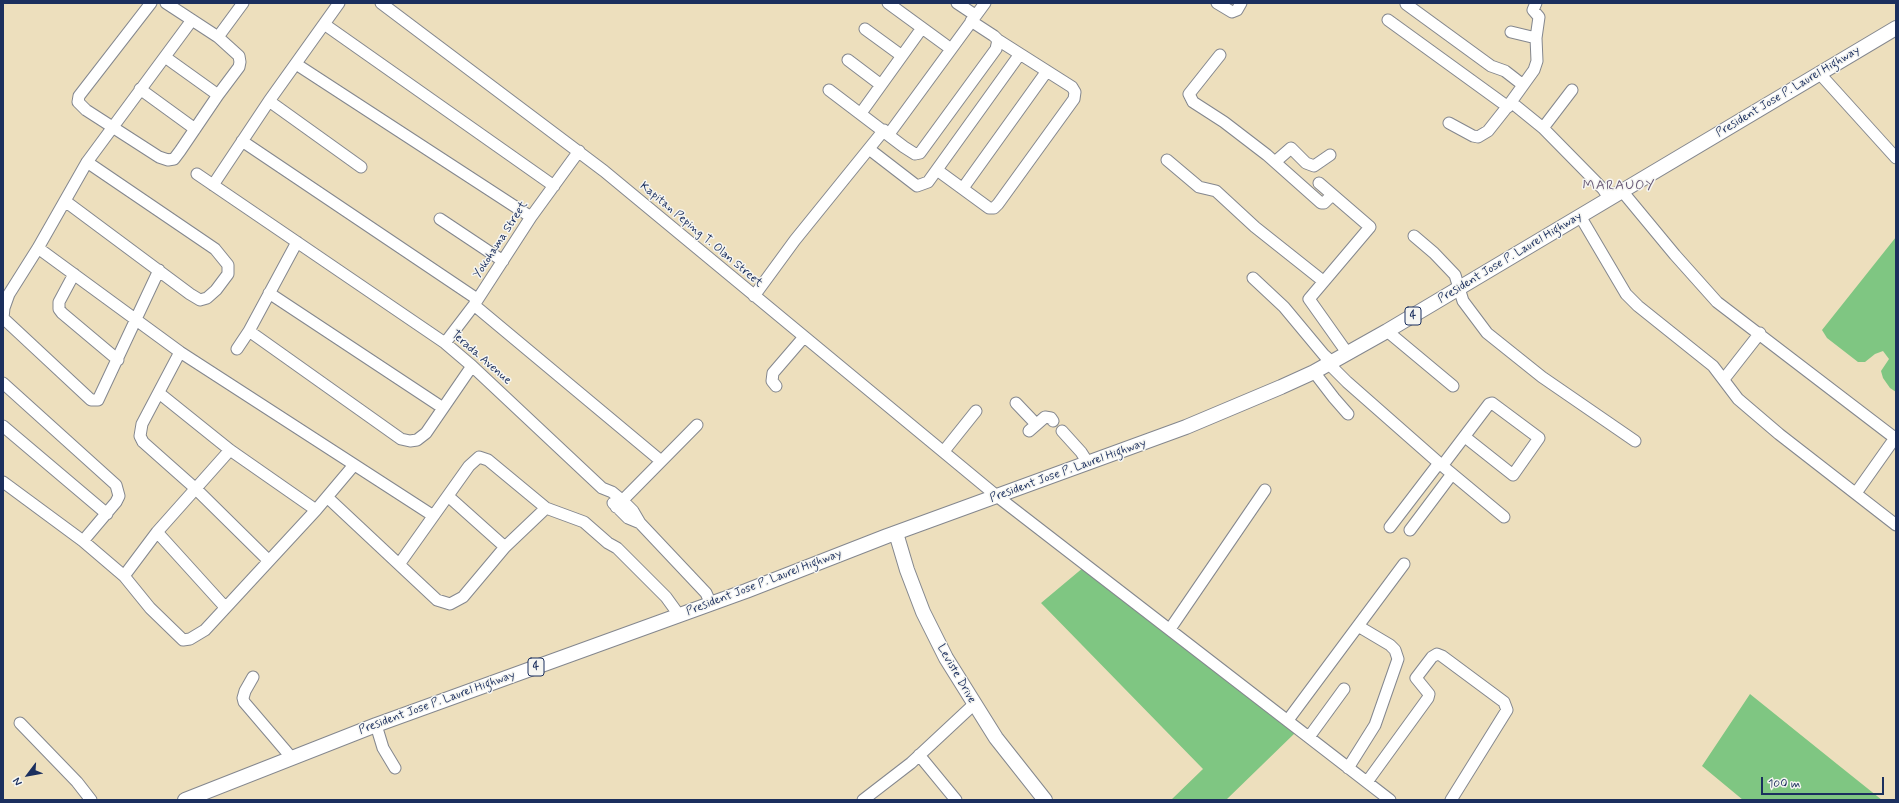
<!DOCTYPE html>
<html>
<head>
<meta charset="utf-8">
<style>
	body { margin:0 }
	#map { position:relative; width:1899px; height:803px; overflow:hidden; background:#eddfbd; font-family:Mynerve,sans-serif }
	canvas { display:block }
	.frame { position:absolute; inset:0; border:4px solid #1b2f5e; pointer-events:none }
	.north { position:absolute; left:8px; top:755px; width:40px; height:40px; -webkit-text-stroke:3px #f6f6f2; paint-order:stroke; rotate:238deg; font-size:11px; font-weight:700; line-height:16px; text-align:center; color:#1b2f5e }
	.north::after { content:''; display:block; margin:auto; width:14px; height:18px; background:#1b2f5e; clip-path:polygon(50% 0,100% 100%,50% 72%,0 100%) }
	.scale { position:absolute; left:1761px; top:777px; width:123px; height:18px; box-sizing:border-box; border:2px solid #1b2f5e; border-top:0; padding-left:5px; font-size:12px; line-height:14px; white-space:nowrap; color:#1b2f5e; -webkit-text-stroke:3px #f6f6f2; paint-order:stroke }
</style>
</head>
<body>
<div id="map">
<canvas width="1899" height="803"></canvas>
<div class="frame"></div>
<div class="north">N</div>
<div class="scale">100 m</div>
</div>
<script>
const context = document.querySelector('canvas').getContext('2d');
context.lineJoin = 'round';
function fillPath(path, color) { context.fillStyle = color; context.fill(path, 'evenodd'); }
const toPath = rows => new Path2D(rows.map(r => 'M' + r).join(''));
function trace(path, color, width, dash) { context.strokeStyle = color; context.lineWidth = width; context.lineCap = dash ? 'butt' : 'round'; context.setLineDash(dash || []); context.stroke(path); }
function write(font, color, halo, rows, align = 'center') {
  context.font = font + ' Mynerve,sans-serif'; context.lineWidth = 3; context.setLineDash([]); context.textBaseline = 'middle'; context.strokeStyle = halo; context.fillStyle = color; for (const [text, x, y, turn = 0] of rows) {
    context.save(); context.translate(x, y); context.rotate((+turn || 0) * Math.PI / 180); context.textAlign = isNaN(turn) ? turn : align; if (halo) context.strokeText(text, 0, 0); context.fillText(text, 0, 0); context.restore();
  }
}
const green = toPath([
	[1896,237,1896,392,1890,388,1883,378,1881,371,1889,359,1883,351,1875,354,1865,362,1858,362,1827,338,1822,330],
	[1084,567,1296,732,1226,800,1171,800,1203,769,1041,603],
	[1750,694,1837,764,1882,800,1743,800,1702,766]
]);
const minor = toPath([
	[151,3,79,96,78,102,86,110,159,157,168,160,174,159,180,151,218,95,239,67,240,62,239,56,218,37,166,3],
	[381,3,604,171,998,497,1390,800],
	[888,3,951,49],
	[957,3,975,15],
	[1217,3,1232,12,1237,10,1241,3],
	[1406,4,1491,66,1505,71,1523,85],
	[1388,20,1508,107],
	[324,24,554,186],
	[865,29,902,56],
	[1511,32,1536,38],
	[218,37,243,3],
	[1220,55,1189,94,1193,102,1224,122,1267,155,1321,203,1324,203,1332,195],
	[165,57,218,95],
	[848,60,881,85],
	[296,64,531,217],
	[1820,74,1896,158],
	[140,89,195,129],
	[829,90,904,147,915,154,920,153,996,49,998,40,994,36,971,21],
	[269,101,361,167],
	[1511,102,1543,128,1603,189,1609,198],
	[861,113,922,28],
	[1449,123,1473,136,1478,137,1488,131,1511,102,1534,70,1537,61,1536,38,1539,17,1533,10,1536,3],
	[1543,128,1572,90],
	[889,134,985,3],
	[242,141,477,299],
	[869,149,917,186,928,182,1020,54,998,40],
	[1167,160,1199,187,1216,191,1255,227,1323,281],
	[1275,162,1291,148,1306,163,1314,166,1330,155],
	[937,170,989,208,994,208,998,204,1074,99,1075,92,1072,87,1020,54],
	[197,174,445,343,472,366,602,488,612,492,623,501,633,511,640,523,706,593,711,604],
	[1319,183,1370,227,1309,299,1348,354],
	[213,185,269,101,339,3],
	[963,188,1047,71],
	[1622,191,1675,255,1717,302,1896,439],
	[65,201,190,294,200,300,207,298,216,290,228,274,228,265,215,249,87,162],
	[1580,216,1626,294,1638,306,1713,366,1738,399,1779,434,1896,525],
	[440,219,503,261],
	[1414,236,1434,253,1455,275,1463,301,1487,333,1542,377,1635,441],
	[38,248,180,352,432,515],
	[159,270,98,400,91,400,3,318,4,308,9,294,38,248,87,162,192,20],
	[74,274,59,302,59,309,62,313,118,360],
	[1253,278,1284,307,1324,355,1332,362],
	[269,293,443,408],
	[754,296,795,240,884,130],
	[474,305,661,461],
	[249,331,401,439,410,441,417,440,426,433,472,366],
	[1387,331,1453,386],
	[445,343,474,305,531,217,579,151],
	[237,349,249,331,297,242],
	[180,352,142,424,140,436,143,442,196,489,269,561],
	[1329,364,1347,382,1439,463,1504,517],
	[1314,372,1334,398,1348,414],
	[1724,379,1760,333],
	[3,383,116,485,119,496,116,502,83,541],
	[776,386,772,381,773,373,804,337],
	[159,393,230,450,316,510],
	[1016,403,1036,424],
	[3,426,107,514],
	[1029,431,1045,417,1051,418,1053,421],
	[1062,431,1081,452,1088,463],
	[944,451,976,411],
	[1442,466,1489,404,1492,403,1539,438,1513,475,1465,437],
	[3,482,83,541,124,576,150,608,183,640,190,639,205,630,316,510,354,465],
	[1856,493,1895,438],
	[448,496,505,547],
	[327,497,437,600,450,604,463,597,505,547,546,508],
	[613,503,628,518,640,523],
	[616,507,697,425],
	[1390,527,1439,463],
	[1410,530,1452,474],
	[157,532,225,607],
	[400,563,469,466,479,457,488,460,546,508,584,522,608,543,617,548,666,597,679,615],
	[124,576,157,532,230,450],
	[1170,629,1265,490],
	[253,677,245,691,243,698,244,702,291,757],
	[1288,720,1404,564],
	[20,723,77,782,91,800],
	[376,725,383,748,395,768],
	[1309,737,1344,689],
	[919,755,956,800],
	[1348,768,1375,725,1398,659,1395,650,1390,645,1358,626],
	[1367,782,1428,698,1429,694,1416,678,1432,657,1437,654,1442,656,1504,702,1507,710,1451,800],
	[863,800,911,763,970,708]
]);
const major = toPath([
	[896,533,907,570,923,612,946,658,996,738,1045,800],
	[185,800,376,725,746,591,887,536,1186,427,1281,387,1314,372,1387,331,1896,28]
]);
const shields = [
	[1413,316,16],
	[536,667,16]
];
const shieldNames = [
	["4",1413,316],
	["4",536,667]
];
const streetNames = [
	["President Jose P. Laurel Highway",1788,92,-31],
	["Kapitan Peping T. Olan Street",701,235,40],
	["Yokohama Street",501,240,-57],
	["President Jose P. Laurel Highway",1510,258,-31],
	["Terada Avenue",481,358,41],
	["President Jose P. Laurel Highway",1068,471,-20],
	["President Jose P. Laurel Highway",764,583,-21],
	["Leviste Drive",956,674,60],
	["President Jose P. Laurel Highway",437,703,-20]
];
const quarterNames = [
	["MARAUOY",1619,186]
];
fillPath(green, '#7fc682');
trace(minor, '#84878e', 13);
trace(major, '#84878e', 16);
trace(minor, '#fff', 11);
trace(major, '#fff', 14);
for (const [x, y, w] of shields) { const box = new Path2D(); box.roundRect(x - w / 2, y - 9, w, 18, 3); context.fillStyle = '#f6f6f2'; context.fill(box); trace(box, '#1b2f5e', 1); }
write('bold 11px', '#1b2f5e', null, shieldNames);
write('12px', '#1b2f5e', '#f6f6f2', streetNames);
context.letterSpacing = '1px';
write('14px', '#665775', '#f6f6f2', quarterNames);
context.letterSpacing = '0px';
</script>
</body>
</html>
